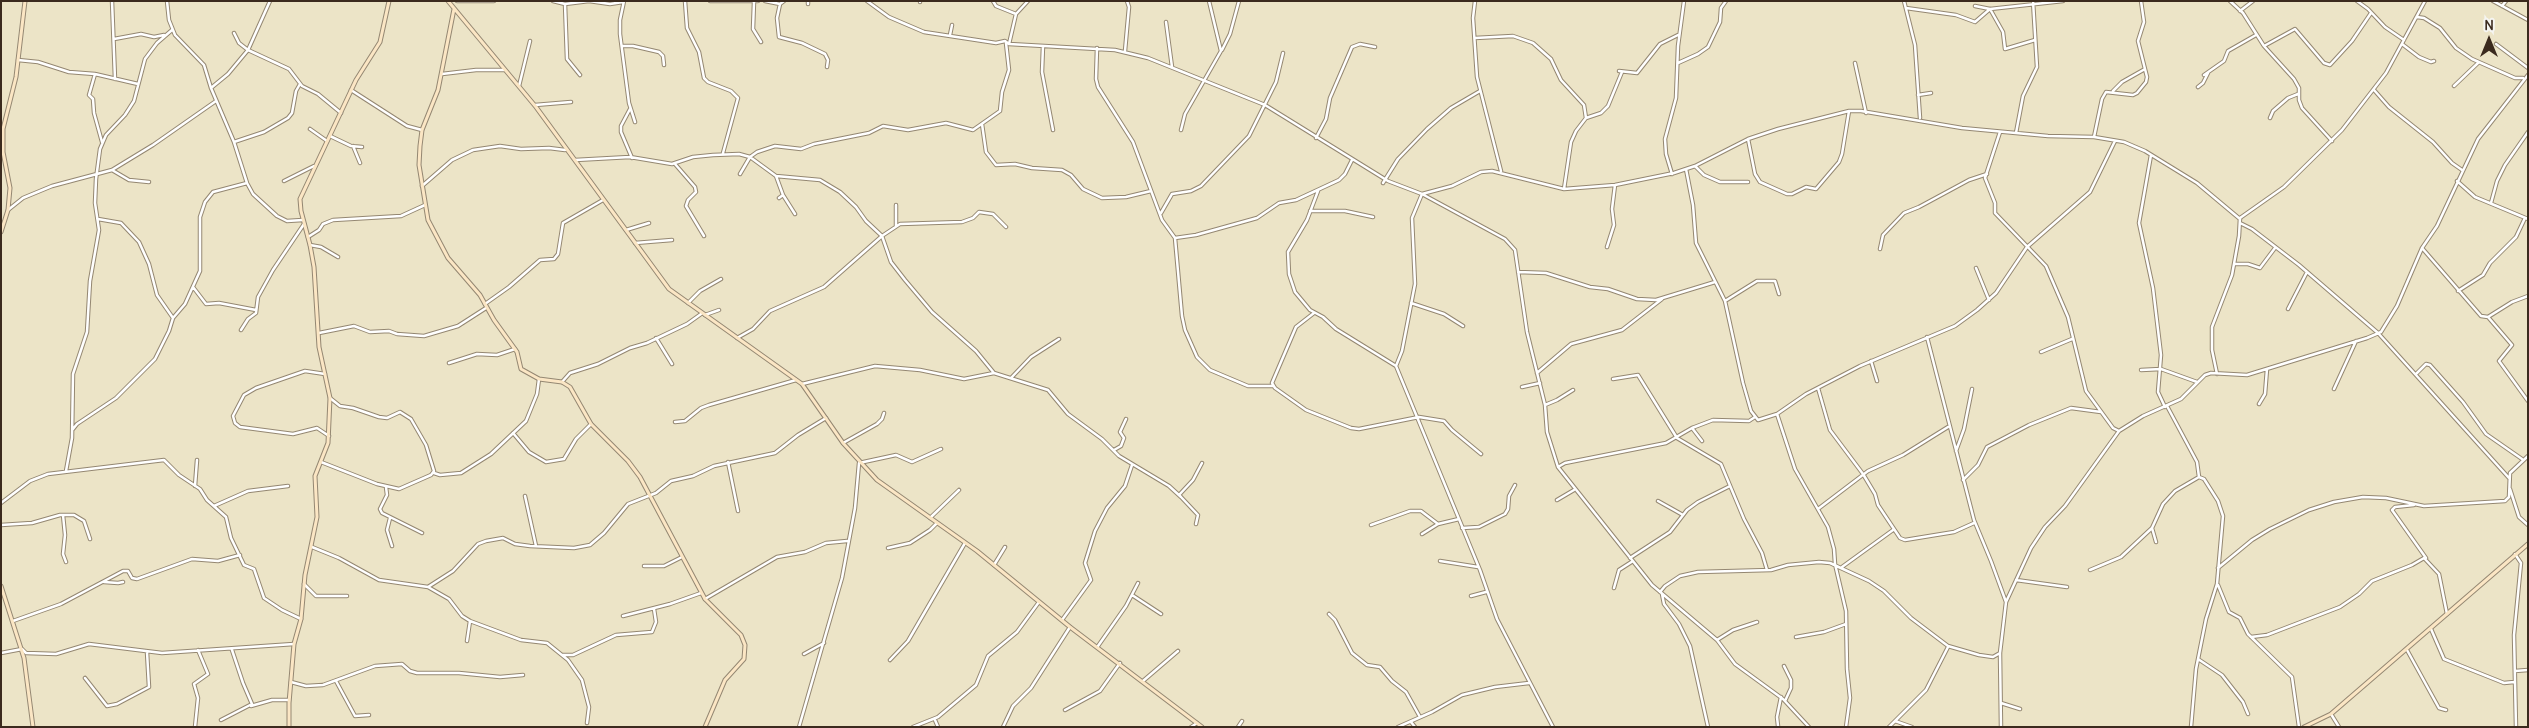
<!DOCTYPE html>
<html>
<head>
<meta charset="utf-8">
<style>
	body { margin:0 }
	#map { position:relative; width:2529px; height:728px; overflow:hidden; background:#ece4c7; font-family:Delius,sans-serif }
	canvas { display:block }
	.frame { position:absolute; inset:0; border:2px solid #3b2a1e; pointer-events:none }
	.north { position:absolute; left:2464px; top:15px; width:50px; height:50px; -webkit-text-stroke:4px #f6f6f2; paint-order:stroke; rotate:0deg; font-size:14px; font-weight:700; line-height:20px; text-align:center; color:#3b2a1e }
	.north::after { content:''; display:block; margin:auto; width:18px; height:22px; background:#3b2a1e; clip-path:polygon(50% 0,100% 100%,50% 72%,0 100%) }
</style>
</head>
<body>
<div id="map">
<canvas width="2529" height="728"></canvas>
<div class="frame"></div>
<div class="north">N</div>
</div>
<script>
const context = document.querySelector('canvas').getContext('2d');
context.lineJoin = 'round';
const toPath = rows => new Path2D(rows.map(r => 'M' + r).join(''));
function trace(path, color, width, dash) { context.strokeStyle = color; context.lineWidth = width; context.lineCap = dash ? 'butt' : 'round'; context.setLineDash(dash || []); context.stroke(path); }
const street = toPath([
	[112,1,115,79],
	[167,1,169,20,175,35,204,65,211,88,234,142,247,183,253,194,277,216,287,221,303,220],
	[457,1,494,1],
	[553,1,565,4,589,1,610,4,623,2],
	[624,1,620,20,620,34,629,103,635,122],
	[685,1,687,28,699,52,704,78,708,82,731,91,738,98,723,153],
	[710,1,758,1],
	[765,1,780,4],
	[784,1,780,4,777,18,779,37,802,43,825,54,828,60,827,67],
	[867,1,889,17,924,32,996,43,1005,41,1009,44,1115,50,1148,58,1265,105,1388,181,1422,194,1505,239,1515,250,1527,332,1545,405,1547,432,1558,467,1652,585,1717,640,1735,664,1783,699,1809,727],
	[993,1,996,6,1016,14],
	[1475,1,1473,18,1477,77,1501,171],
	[1904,1,1915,45,1920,118],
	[2230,1,2243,13,2264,46,2294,79,2299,88,2299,100,2302,108,2332,141],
	[2357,1,2368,9,2385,27,2404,40],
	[2493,1,2528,20],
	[754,2,753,29,761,42],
	[920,2,920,1],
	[565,4,567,59,580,75],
	[808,4,808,1],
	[1975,6,1990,9,2063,1],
	[2502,6,2506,1],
	[1906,8,1956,15,1975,22,1990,9,2003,32,2005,49,2035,40],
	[2240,11,2253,1],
	[2417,17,2424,18,2440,28,2456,48,2472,59,2515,78,2523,78],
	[1166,22,1172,67],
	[234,33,239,43,248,50,289,69,302,86,318,94,341,113],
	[950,35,952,25],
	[1475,38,1513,36,1533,43,1551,59,1561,80,1584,105,1586,118],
	[114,39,141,34,154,37,164,35],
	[1009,44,1016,14,1028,1],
	[2402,44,2419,57,2431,62,2434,61],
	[2496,44,2528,68],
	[622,46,633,46,659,52,663,56,664,65],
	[1043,46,1042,72,1053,130],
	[2264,46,2295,29,2324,63,2330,65,2352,41,2371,13],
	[1097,48,1096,79,1098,87,1133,142,1162,220,1175,238,1196,235,1257,218,1279,203,1296,200,1339,180,1345,174,1352,160],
	[1222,50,1230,34,1239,1],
	[1125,51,1129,7,1127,1],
	[18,60,38,62,69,72,95,74,138,84],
	[1678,63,1698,54,1708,47,1720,22,1721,8,1726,1],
	[1855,63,1866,113],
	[1619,71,1637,73,1660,44,1678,35],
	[95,74,89,95,93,99,94,113,102,142],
	[442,74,476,70,504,70],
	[2204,75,2224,61,2228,51,2256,35],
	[519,86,530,41],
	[2454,86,2478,63],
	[2198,87,2203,83,2208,73],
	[211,88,228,74,248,50,270,1],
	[351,90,407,126,422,130],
	[2374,90,2389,107,2433,142,2452,163,2462,170],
	[2113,91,2122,82,2145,69],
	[1918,95,1931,93],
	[535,105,571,102],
	[630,109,621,126,621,132,632,158],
	[2270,118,2273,111,2288,98,2298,94],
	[982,124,986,152,996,165,1015,164,1032,168,1062,170,1071,175,1083,189,1102,198,1126,197,1151,191],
	[310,129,327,141],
	[1181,130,1185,114,1221,51,1209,1],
	[2000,132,1985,178,1995,203,1995,213,2046,266,2068,317,2086,391,2113,428,2119,431],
	[2016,133,2023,96,2037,67,2033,1],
	[330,136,351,146,362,147],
	[2094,137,2102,99,2106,92,2133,95,2137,93,2146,82,2147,77,2138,41,2144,22,2141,1],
	[1316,138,1326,119,1330,98,1352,47,1360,44,1375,47],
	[1748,139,1755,174,1760,182,1787,194,1792,194,1806,187,1816,189,1839,162,1842,154,1849,111],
	[234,142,264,132,288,118,292,113,296,91,300,84],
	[353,146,360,163],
	[2151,155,2139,223,2153,288,2161,355,2158,392,2165,407],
	[575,160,630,157,672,164,693,157,713,155,739,154,750,157,757,152,775,146,801,149,814,144,869,133,883,126,908,130,946,123,973,130,1000,111,1002,92,1009,70,1006,43],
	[675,164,695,187,696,192,688,200,686,206,704,236],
	[1695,166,1704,175,1720,182,1748,182],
	[1686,169,1693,205,1696,243,1725,301,1743,383,1751,411,1758,420,1777,414,1806,394,1860,366,1955,326,1977,310,1996,293,2027,247,2090,192,2115,141],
	[112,170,129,180,149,182],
	[740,174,750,157,776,176,820,180,840,192,856,207,866,221,882,236,891,262,905,280,932,312,976,351,994,373,1048,390,1068,414,1102,439,1119,456,1169,486,1181,497,1198,515,1196,524],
	[1672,174,1666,154,1665,139,1676,98,1678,46,1684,1],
	[776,176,783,195,795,214],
	[284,181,314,166],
	[2457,181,2475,197,2528,219],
	[1383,183,1398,159,1427,129,1451,108,1480,91],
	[422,186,452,160,473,150,500,146,521,149,549,148,565,150],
	[1564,189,1571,142,1576,131,1586,118,1601,113,1608,106,1622,72],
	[1318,191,1307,220,1288,252,1289,274,1295,292,1310,310,1323,317,1336,329,1396,366],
	[779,198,783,195],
	[2491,203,2497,181,2505,165,2528,132],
	[896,205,896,226],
	[8,210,23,198,52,186,112,170,153,145,216,101],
	[1310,211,1345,211,1373,217],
	[1161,213,1172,194,1191,191,1201,186,1249,136,1276,82,1283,53],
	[98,219,121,223,139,242,149,264,157,295,173,318],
	[2240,223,2252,229,2299,265,2378,333,2509,478],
	[626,230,649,223],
	[308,237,319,230,323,224,333,220,401,216,425,205],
	[1175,238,1182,316,1185,330,1197,357,1210,370,1248,386,1272,386],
	[635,243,672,240],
	[310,245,321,247,338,257],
	[1607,247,1614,225,1612,209,1615,185],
	[2422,248,2481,316,2488,317,2512,302,2528,296],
	[1880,249,1883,235,1904,213,1919,207,1969,180,1987,174],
	[2234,264,2248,264,2260,268,2275,248],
	[1976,268,1989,300],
	[1518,272,1546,273,1590,287,1608,289,1637,299,1656,300,1715,282],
	[193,287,206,304,219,303,256,310],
	[2458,291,2483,275,2490,263,2516,237,2525,218],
	[1725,301,1757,281,1775,281,1779,294],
	[688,303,700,291,721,279],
	[1411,303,1444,314,1463,326],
	[485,304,509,287,540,260,554,259,558,254,563,223,603,200],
	[2288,309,2307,272],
	[1314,313,1296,327,1272,383,1275,388,1306,410,1351,428,1359,429,1419,417,1444,421,1452,430,1481,454],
	[705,315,719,310],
	[2488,317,2512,345,2499,361,2528,401],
	[241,330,248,319,256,313,258,297,273,270,304,224],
	[319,333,354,326,370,332,389,331,397,334,424,336,458,326,486,308],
	[1927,337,1974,520,1991,561,2006,602],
	[656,338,672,364],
	[737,338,753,329,770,311,824,287,882,236,900,224,962,222,973,218,979,212,993,214,1006,227],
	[2041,352,2072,339],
	[1871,361,1877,381],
	[449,363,477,354,497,355,515,349],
	[2141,370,2161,369,2197,382],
	[1537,373,1571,344,1622,330,1662,299],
	[325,374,305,371,256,388,244,395,233,416,235,423,240,427,293,434,317,428,329,436],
	[2217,374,2212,350,2212,327,2232,275,2239,236,2240,218,2284,187,2342,130,2386,73,2425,1],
	[2416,374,2426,364,2430,365,2463,402,2486,434,2522,459],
	[1011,378,1031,357,1059,339],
	[1613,379,1638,375,1677,438,1721,464,1744,519,1762,553,1767,570],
	[562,382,570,373,598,364,630,348,647,343,687,324,701,314],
	[802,384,875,366,920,370,964,379,994,373],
	[1522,387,1540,383],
	[1818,388,1830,430,1863,474,1875,494,1878,505,1900,538,1905,540,1954,532,1974,523],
	[2334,389,2356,341],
	[2259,404,2265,394,2267,369],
	[1545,405,1557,400,1573,390],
	[2167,406,2197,462,2199,477,2204,479,2218,501,2223,516,2217,584,2206,619,2196,669,2191,727],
	[1777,414,1795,469,1828,527,1834,549,1835,564,1846,611,1847,669,1850,698,1846,727],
	[675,422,685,421,701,408,709,405,796,380],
	[1692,428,1702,441],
	[73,429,77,424,116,398,155,359,169,331,173,318,185,304,200,271,200,217,205,202,213,192,247,183],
	[513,433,529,452,546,462,564,459,576,439,591,424],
	[843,443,877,424,882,419,884,413],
	[1114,450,1121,446,1124,438,1120,432,1126,419],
	[1956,451,1964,429,1972,389],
	[321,462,377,484,399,489,431,475,434,471,426,445,411,419,400,412,387,418,379,417,353,408,340,406,330,398],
	[728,462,738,511],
	[1558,467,1565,463,1666,443,1692,428,1713,420,1749,421,1755,417],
	[66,471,72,438,73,374,87,332,90,281,99,230,95,203,96,179,100,149,106,135,125,115,134,101,145,59,157,43,172,30],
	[434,473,440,475,461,473,491,454,526,421,537,394,539,379],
	[1963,480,1978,465,1987,447,2029,425,2071,408,2101,412],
	[195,486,197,460],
	[386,487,387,495,380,509,382,513,422,533],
	[2510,489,2519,517,2528,525],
	[1179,495,1193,480,1202,463],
	[525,496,536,546],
	[1557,500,1574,490],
	[1658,501,1683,515],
	[1,503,30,481,48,474,164,460,179,475,200,489,207,500,226,517,231,538,244,565,254,569,264,598,282,610,301,619],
	[2414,505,2395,507,2392,510,2426,558],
	[214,506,248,491,288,486],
	[1818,509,1868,471,1903,455,1948,427],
	[63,515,65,535,63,554,66,562],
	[390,518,387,530,392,546],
	[930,518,959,490],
	[1,525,32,523,60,515,74,515,84,521,90,539],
	[1371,525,1410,511,1421,511,1438,524],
	[1462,528,1479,527,1505,514,1508,509,1509,496,1515,485],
	[1422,534,1438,524,1459,519],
	[2156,542,2152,528,2163,504,2175,491,2199,477],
	[312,547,339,558,379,580,428,587,449,599,462,616,470,621,521,640,547,643,568,660,582,680,589,707,587,723],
	[888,548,910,543,930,530,937,523],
	[2515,554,2521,563,2514,635,2516,727],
	[1630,558,1670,532,1687,510,1698,502,1730,486],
	[1440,561,1478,567],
	[994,565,1005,547],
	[644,566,664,566,682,557],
	[1842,567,1893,530],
	[2218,568,2252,540,2270,529,2309,510,2334,502,2363,497,2386,498,2424,506,2505,501,2509,497,2510,473,2528,456],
	[2090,570,2121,557,2152,528],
	[2016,580,2067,587],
	[104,582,118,583,123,582],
	[304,584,316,596,347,596],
	[2218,585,2229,612,2240,618,2248,634,2292,677,2299,727],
	[428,587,453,571,478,544,486,541,503,538,515,544,530,546,574,548,590,545,604,533,628,504,656,493,671,481,693,476,714,466,775,453,798,435,826,418],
	[1614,588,1619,570,1633,561],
	[1660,592,1665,586,1680,576,1698,572,1771,570,1788,565,1819,562,1830,563,1869,581,1884,591,1911,618,1948,646,1979,655,1993,657,2000,653],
	[1662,594,1664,604,1679,624,1690,646,1708,727],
	[1132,595,1161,614],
	[1471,596,1486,592],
	[705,599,777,557,805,552,826,543,847,541],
	[1329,614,1335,620,1352,653,1367,665,1380,667,1392,681,1406,692,1420,717],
	[623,616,670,604,701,593],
	[1062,620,1091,580,1085,563,1095,531,1107,508,1125,486,1132,465],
	[13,621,61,604,123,571,128,571,132,578,137,579,192,559,218,561,240,555],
	[2431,629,2444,659,2504,683,2514,682],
	[1796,637,1824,632,1846,624],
	[2251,637,2267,635,2340,607,2359,594,2372,581,2412,565,2424,558,2439,574,2447,614],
	[1717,640,1733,630,1757,622],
	[467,641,470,621],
	[1098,646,1126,606,1138,583],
	[2407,650,2439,708,2446,710],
	[1,653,22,649,26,653,56,654,89,644,162,653,294,644],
	[804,654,824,643],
	[563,655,573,655,616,635,652,632,656,622,654,609],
	[2198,659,2222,675,2243,702,2248,714],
	[890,660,908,641,965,543],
	[1784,666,1791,680,1791,688,1785,701],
	[2515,671,2528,670],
	[85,678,107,706,117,704,149,687,147,652],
	[336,681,355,716,369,715],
	[1143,681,1178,651],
	[291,682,306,686,323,685,375,666,402,664,410,671,417,673,459,673,500,677,523,675],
	[2001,703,2020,709],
	[251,706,272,700,289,700],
	[1065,710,1100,691,1120,663],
	[2331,714,2339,727],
	[221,720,252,704,243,683,232,650],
	[935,720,938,727],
	[1895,721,1912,727],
	[1411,722,1415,727],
	[1778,726,1777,717,1781,697],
	[195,727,198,698,194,684,208,674,198,650],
	[799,727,842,578,855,508,859,463,896,455,912,462,941,449],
	[913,727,938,717,976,685,988,656,1017,632,1039,602],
	[1003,727,1013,706,1031,688,1070,627],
	[1191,727,1197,723],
	[1238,727,1242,721],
	[1398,727,1432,712,1462,695,1495,687,1529,683],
	[1553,727,1497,619,1480,570,1396,366,1402,351,1415,284,1412,218,1422,194,1452,186,1481,172,1492,171,1564,189,1615,185,1674,173,1695,166,1748,139,1778,129,1849,111,1861,111,1962,128,2048,136,2094,137,2124,142,2145,151,2197,183,2240,219],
	[1889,727,1926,690,1948,647],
	[2001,727,2000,653,2006,602,2031,548,2045,527,2065,506,2119,431,2143,416,2181,399,2205,375,2211,373,2247,375,2367,338,2381,332,2397,306,2422,248,2437,226,2478,139,2528,75]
]);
const secondary = toPath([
	[448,1,536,107,669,289,802,384,843,443,877,480,977,551,1070,627,1202,727],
	[454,9,438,90,422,130,420,146,419,165,428,220,448,258,480,295,494,320,517,352,521,369,539,379,562,382,570,387,591,424,628,461,640,477,705,599,741,635,745,645,744,659,725,680,705,727],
	[1,232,8,210,10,188,3,152,3,129,16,77,25,1],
	[1,586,24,658,33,727],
	[289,727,289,703,294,644,301,619,305,575,317,517,315,476,328,443,330,398,319,347,314,267,310,245,301,211,300,199,356,80,380,42,389,1],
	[2304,727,2331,714,2528,544]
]);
trace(street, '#948772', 4.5);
trace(secondary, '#948772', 5);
trace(street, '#fff', 2.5);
trace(secondary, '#fbe6c4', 3);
</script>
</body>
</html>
